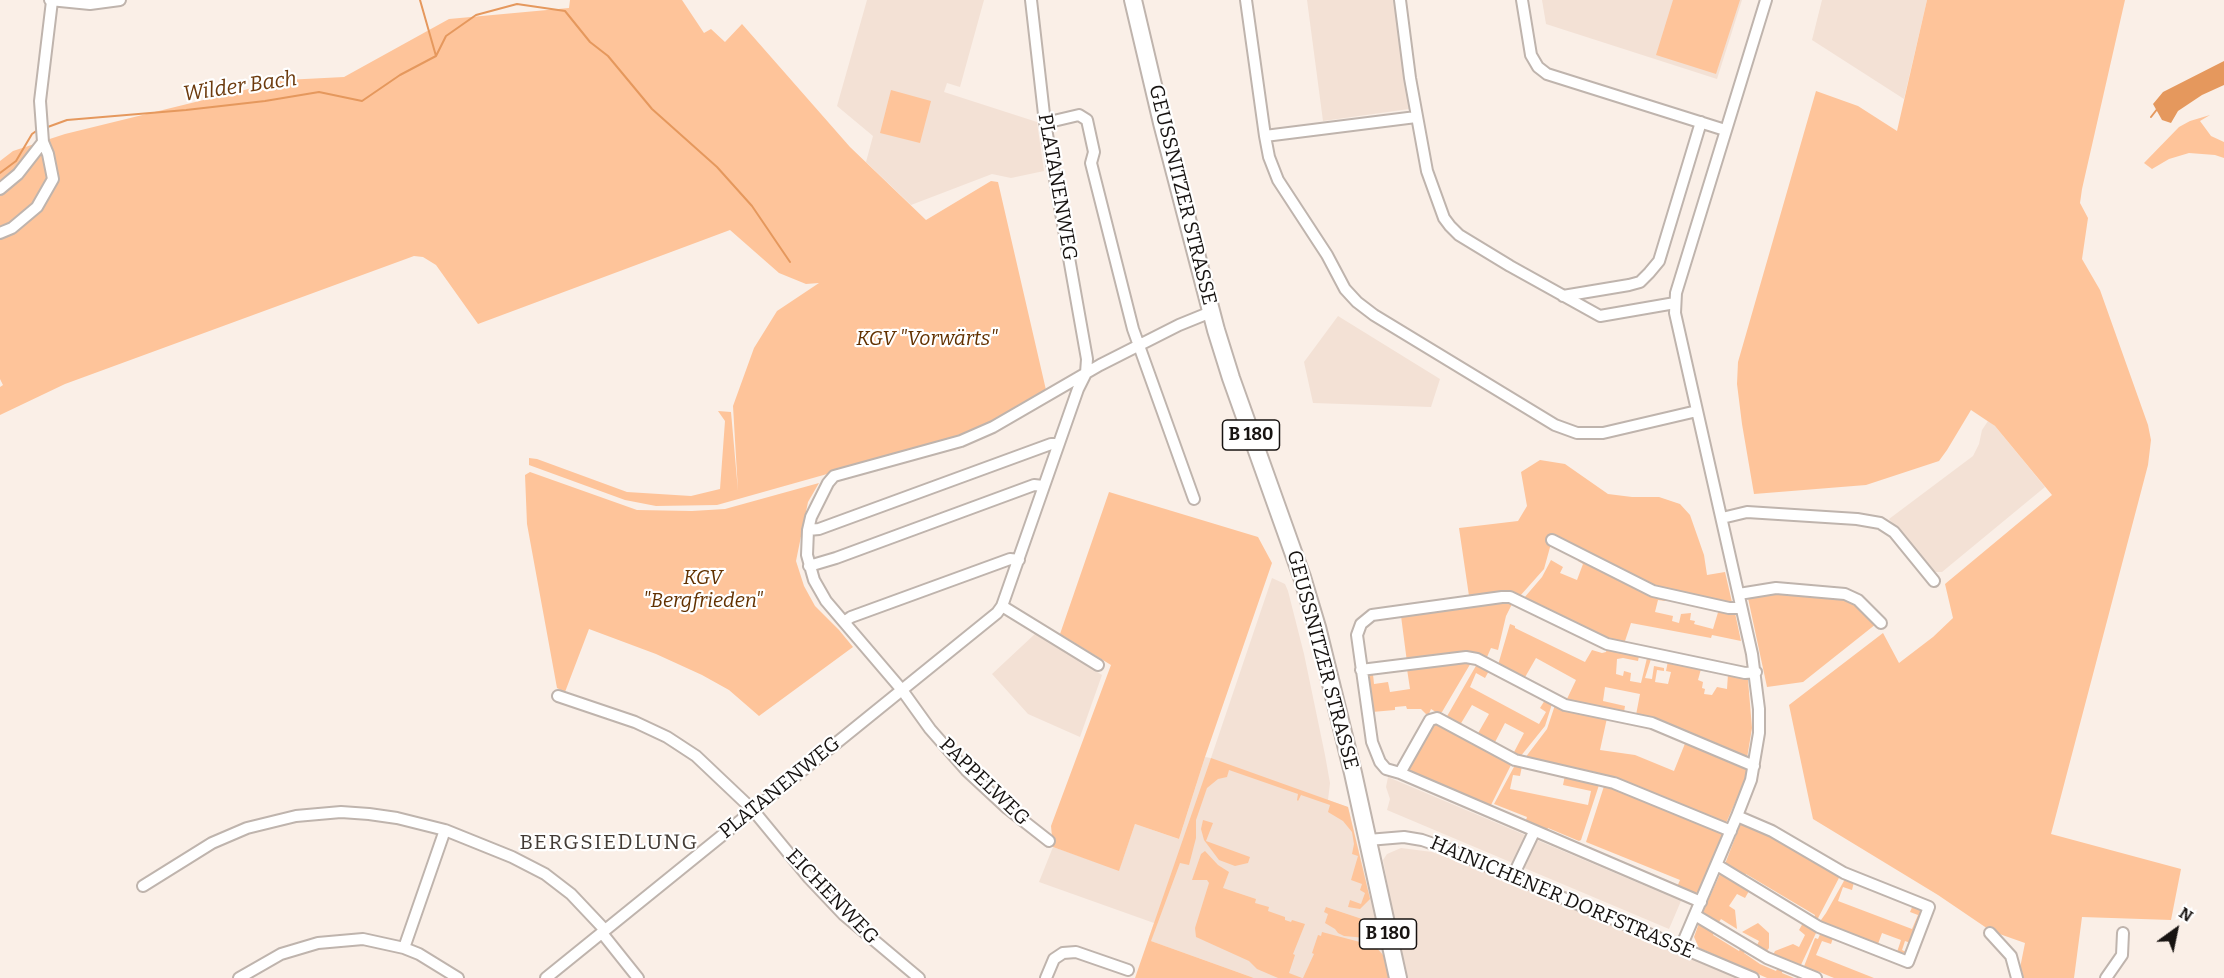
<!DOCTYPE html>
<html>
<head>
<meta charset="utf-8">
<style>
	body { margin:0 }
	#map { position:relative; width:2224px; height:978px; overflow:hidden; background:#faefe7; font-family:Bitter,serif }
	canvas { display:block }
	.north { position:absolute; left:2146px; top:900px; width:60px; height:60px; -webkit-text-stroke:4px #fff; paint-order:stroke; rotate:33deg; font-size:16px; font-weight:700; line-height:24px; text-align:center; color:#171311 }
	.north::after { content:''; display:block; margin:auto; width:21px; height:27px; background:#171311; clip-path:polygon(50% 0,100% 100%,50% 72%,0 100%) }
</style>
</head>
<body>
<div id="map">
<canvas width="2224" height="978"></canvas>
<div class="north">N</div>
</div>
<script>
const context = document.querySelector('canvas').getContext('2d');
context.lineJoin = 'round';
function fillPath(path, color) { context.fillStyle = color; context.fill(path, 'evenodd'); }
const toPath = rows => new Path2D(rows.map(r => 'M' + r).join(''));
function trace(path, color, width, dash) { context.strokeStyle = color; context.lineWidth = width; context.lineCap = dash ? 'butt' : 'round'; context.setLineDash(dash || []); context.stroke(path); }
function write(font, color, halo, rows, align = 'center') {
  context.font = font + ' Bitter,serif'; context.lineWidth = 4.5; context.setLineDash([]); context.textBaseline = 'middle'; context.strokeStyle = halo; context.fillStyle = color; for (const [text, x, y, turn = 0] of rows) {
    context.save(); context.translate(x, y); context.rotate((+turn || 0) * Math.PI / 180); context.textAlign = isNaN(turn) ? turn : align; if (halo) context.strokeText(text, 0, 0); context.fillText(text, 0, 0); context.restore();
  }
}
const built = toPath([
	[867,0,984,0,960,87,947,83,944,92,1037,122,1044,171,1011,178,992,174,911,205,866,162,873,136,837,106],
	[1307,0,1394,0,1409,109,1323,121],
	[1542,0,1742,0,1717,79,1546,24],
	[1822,0,1927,0,1904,99,1812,40],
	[1338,316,1440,379,1431,407,1313,403,1304,362],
	[1988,421,1995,426,2045,487,1942,572,1936,572,1930,569,1889,519,1973,456,1979,444,1982,430],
	[1272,578,1285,584,1288,591,1304,654,1325,755,1330,783,1328,800,1348,807,1371,900,1390,898,1383,860,1387,854,1401,848,1432,852,1513,882,1740,978,1254,978,1148,940,1154,923,1039,882,1053,847,1119,870,1135,824,1179,839,1205,757,1211,758],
	[1036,633,1102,675,1080,737,1028,714,992,674],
	[1388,777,1681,901,1669,929,1387,810,1390,799,1386,787]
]);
const green = toPath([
	[570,0,682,0,704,33,711,29,725,42,742,24,850,147,926,220,991,181,998,182,1046,390,992,422,955,438,717,505,656,506,625,500,529,465,529,458,537,459,627,492,691,496,720,489,725,421,718,411,731,412,738,491,733,406,754,348,777,311,819,283,806,284,779,273,730,230,478,324,436,265,423,257,414,256,65,384,0,415,0,387,3,385,0,379,0,161,13,151,65,134,285,80,344,77,449,19,569,8],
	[1673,0,1740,0,1716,74,1656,55],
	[1927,0,2125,0,2082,189,2080,203,2088,218,2082,259,2100,290,2148,425,2151,440,2148,465,2051,834,2181,869,2171,920,2082,917,2074,978,2022,978,2020,968,2025,943,1991,931,1938,895,1813,819,1789,705,1883,633,1899,663,1933,637,1953,618,1945,584,2052,495,1995,426,1971,410,1947,450,1939,461,1866,485,1754,494,1742,424,1737,384,1738,362,1816,91,1858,106,1897,131],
	[891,90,931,101,920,143,880,133],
	[2210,115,2200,121,2211,136,2224,142,2224,158,2215,155,2189,153,2169,159,2152,169,2144,163,2179,127,2190,121],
	[1540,460,1565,464,1608,494,1632,497,1659,497,1680,504,1690,515,1704,555,1707,575,1725,572,1732,602,1729,603,1649,584,1552,540,1544,569,1520,596,1498,593,1469,596,1459,528,1518,521,1527,506,1521,472],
	[530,472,637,510,692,511,725,509,819,483,808,502,796,561,804,586,815,606,839,630,853,647,759,716,729,690,702,675,656,654,589,629,565,692,557,688,527,524,525,475],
	[1109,492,1258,537,1272,563,1205,757,1179,839,1135,824,1119,871,1053,847,1051,826,1111,665,1060,634],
	[1580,558,1630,586,1649,593,1666,597,1665,601,1658,600,1655,612,1673,616,1672,621,1679,623,1681,614,1691,613,1690,620,1695,621,1694,624,1713,629,1719,609,1735,613,1741,641,1712,635,1711,638,1631,623,1624,644,1605,638,1524,598,1542,577,1551,560,1563,567,1560,573,1577,580,1583,564,1578,561],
	[1777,593,1842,598,1858,605,1876,624,1803,682,1767,687,1748,598],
	[1491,602,1513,602,1506,616,1498,650,1491,648,1487,657,1467,652,1407,662,1401,616],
	[1510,624,1515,626,1515,628,1585,662,1592,650,1602,653,1606,652,1607,648,1639,656,1638,661,1623,658,1617,659,1616,674,1623,676,1624,671,1631,673,1630,681,1641,683,1647,658,1651,659,1645,678,1652,679,1654,666,1664,668,1664,671,1657,670,1655,682,1668,684,1671,672,1666,671,1668,661,1701,669,1698,680,1703,682,1702,688,1705,689,1704,694,1712,695,1717,687,1727,689,1728,674,1748,680,1752,728,1747,758,1636,715,1640,694,1605,687,1603,701,1625,706,1624,712,1566,701,1576,680,1536,658,1524,679,1498,665],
	[1472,661,1442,712,1439,714,1431,709,1428,716,1421,709,1407,709,1406,706,1395,707,1395,710,1372,712,1367,679,1370,675,1373,674,1374,684,1388,682,1390,692,1410,689,1407,669],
	[1477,664,1490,669,1485,678,1476,673,1470,687,1539,724,1546,712,1540,708,1545,700,1552,704,1545,726,1520,757,1513,754,1524,733,1505,723,1494,744,1477,735,1489,714,1472,705,1460,725,1446,718],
	[1555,705,1607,718,1600,750,1635,755,1674,771,1686,741,1750,769,1726,823,1713,819,1595,772,1525,758,1547,729],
	[1434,722,1512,763,1490,807,1410,773,1408,769],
	[1211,758,1348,807,1370,899,1360,909,1348,907,1350,900,1361,904,1365,893,1360,890,1362,884,1351,880,1358,856,1352,854,1354,844,1352,832,1343,821,1328,812,1330,805,1301,795,1298,801,1297,800,1298,794,1229,770,1227,777,1218,779,1207,788,1196,820,1196,838,1189,865,1180,863,1151,941,1254,978,1135,978],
	[1515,765,1522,766,1520,776,1513,775,1510,789,1588,805,1591,791,1563,785,1565,775,1600,782,1581,840,1579,841,1548,828,1546,832,1525,823,1527,817,1494,804],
	[1605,783,1724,834,1700,893,1689,892,1677,887,1680,880,1586,842],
	[1203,820,1213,823,1206,841,1250,857,1248,863,1235,866,1219,860,1204,840,1201,829],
	[1740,825,1746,825,1773,837,1840,876,1816,922,1813,921,1815,915,1746,874,1745,876,1725,864],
	[1205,851,1218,865,1229,872,1223,888,1256,899,1255,903,1269,907,1268,911,1285,917,1285,920,1291,922,1292,920,1305,924,1293,954,1295,955,1289,973,1302,978,1278,978,1257,969,1249,961,1196,937,1195,928,1209,883,1207,880,1192,880,1201,854],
	[1720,874,1749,891,1745,898,1737,894,1729,906,1735,910,1737,929,1721,919,1717,925,1702,914],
	[1845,879,1854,882,1852,890,1843,887,1838,901,1912,929,1918,915,1910,912,1913,905,1924,908,1913,944,1905,941,1902,950,1908,953,1905,956,1891,950,1897,952,1901,940,1882,933,1878,944,1883,947,1821,924,1821,920,1826,913],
	[1326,907,1362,919,1359,927,1371,932,1372,929,1378,933,1377,939,1344,936,1338,933,1335,929,1325,923,1328,914,1324,912],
	[1699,923,1715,930,1713,935,1739,951,1742,946,1746,949,1744,953,1760,964,1776,971,1779,966,1783,968,1782,973,1794,978,1767,978,1699,948,1694,937],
	[1758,923,1769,933,1769,948,1766,952,1756,947,1759,941,1742,932],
	[1803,923,1816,930,1816,933,1800,967,1772,957,1775,951,1793,944,1799,947,1805,935,1799,930],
	[1322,932,1375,946,1383,955,1389,978,1303,978,1314,954,1312,953,1318,935,1321,936],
	[1821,932,1833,938,1831,944,1822,941,1816,955,1874,978,1834,978,1817,971,1816,975,1803,969,1815,938,1818,939]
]);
const water = toPath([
	[2224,61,2224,85,2202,95,2178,111,2171,123,2162,120,2153,104,2163,92]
]);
const stream = toPath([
	[420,0,436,56],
	[436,56,446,36,476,15,517,4,565,11,590,42,608,56,652,109,717,167,752,206,790,262],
	[2151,117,2158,108],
	[45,128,67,120,186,110,265,101,319,92,362,101,400,75,436,56],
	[0,173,16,161,32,134,39,129]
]);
const minor = toPath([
	[50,0,90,4,120,0],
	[1246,0,1265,136,1269,157,1278,180,1327,255,1345,289,1357,302,1374,315,1555,425,1577,433,1603,433,1697,411],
	[1400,0,1410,78,1427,171,1444,218,1450,226,1459,235,1510,266,1600,316,1675,303],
	[1522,0,1531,55,1538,67,1547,74,1725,130],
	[1045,123,1079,115,1087,120,1094,152,1091,163,1133,329,1194,499],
	[1265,136,1416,117],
	[0,189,18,174,43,142,40,101,52,1],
	[0,233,12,228,37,207,53,179,48,154,43,142],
	[1563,296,1629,285,1640,282,1649,273,1659,261,1701,122],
	[1722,518,1747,512,1857,519,1880,523,1894,532,1934,581],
	[808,530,819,529,1051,444,1058,444],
	[1552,540,1653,591,1729,608,1741,608],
	[809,566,836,558,1034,485,1043,486],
	[1739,594,1776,588,1845,594,1858,600,1881,623],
	[1002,606,1098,665],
	[844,622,851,617,1010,559,1019,560],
	[1361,670,1466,657,1477,659,1565,705,1652,723,1754,766],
	[558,696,635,722,667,737,696,756,753,810,809,878,844,915,919,978],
	[1400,773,1430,720,1437,718,1515,760,1614,783,1731,831],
	[1368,840,1404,837,1422,840,1445,848,1753,978],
	[1049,841,1007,808,966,770,930,729,902,690,826,601,814,580,807,555,808,530,811,517,828,483,834,476,961,441,993,427,1100,365,1179,325,1211,312],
	[1717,865,1819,927,1908,962,1929,907,1844,873,1772,831,1737,816],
	[1513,876,1534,832],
	[143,886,212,843,247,828,296,816,341,812,369,814,397,818,445,830,512,857,545,874,571,894,605,930],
	[1701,902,1400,773,1386,769,1380,762,1372,742,1357,635,1361,624,1372,615,1502,597,1510,597,1607,644,1745,673,1756,672],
	[1695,915,1767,958,1816,978],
	[602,933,638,978],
	[1990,933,2011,956,2017,978],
	[1681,947,1737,816,1751,780,1759,733,1759,709,1752,654,1675,313,1676,293,1766,0],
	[404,948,445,830],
	[239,978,281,954,318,943,363,939,404,948,419,954,458,978],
	[546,978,997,613,1002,606,1078,389,1086,373,1087,359,1045,123,1031,0],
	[1046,978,1054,959,1063,953,1076,952,1128,970],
	[2106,978,2122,955,2123,933]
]);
const primary = toPath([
	[1133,0,1162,123,1216,330,1231,378,1302,577,1317,627,1353,773,1398,978]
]);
const shields = [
	[1251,435,57],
	[1388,934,57]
];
const shieldNames = [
	["B 180",1251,435],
	["B 180",1388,934]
];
const streetNames = [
	["PLATANENWEG",1057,187,80],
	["GEUSSNITZER STRASSE",1182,195,76],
	["GEUSSNITZER STRASSE",1322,660,75],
	["PAPPELWEG",984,782,44],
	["PLATANENWEG",780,788,-39],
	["EICHENWEG",832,897,46],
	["HAINICHENER DORFSTRASSE",1562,898,23]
];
const parkNames = [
	["KGV \"Vorwärts\"",927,339],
	["KGV",703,578],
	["\"Bergfrieden\"",703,601]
];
const waterNames = [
	["Wilder Bach",240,87,-8]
];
const neighbourhoodNames = [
	["BERGSIEDLUNG",609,843]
];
fillPath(built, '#f3e1d5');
fillPath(green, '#fec49a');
fillPath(water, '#e5985d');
trace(stream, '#e5985d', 2);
trace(minor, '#bfb4ad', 14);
trace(primary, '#bfb4ad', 20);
trace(minor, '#fff', 10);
trace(primary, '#fff', 16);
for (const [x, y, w] of shields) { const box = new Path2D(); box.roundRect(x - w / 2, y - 15, w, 30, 4.5); context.fillStyle = '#fff'; context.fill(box); trace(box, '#171311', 1.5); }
write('bold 18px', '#171311', null, shieldNames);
write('20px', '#171311', '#fff', streetNames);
write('italic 20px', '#623100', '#fff', parkNames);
write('italic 21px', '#6c3a0d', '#fff', waterNames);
context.letterSpacing = '1.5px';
write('21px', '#423a34', '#fff', neighbourhoodNames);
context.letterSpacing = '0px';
</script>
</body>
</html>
